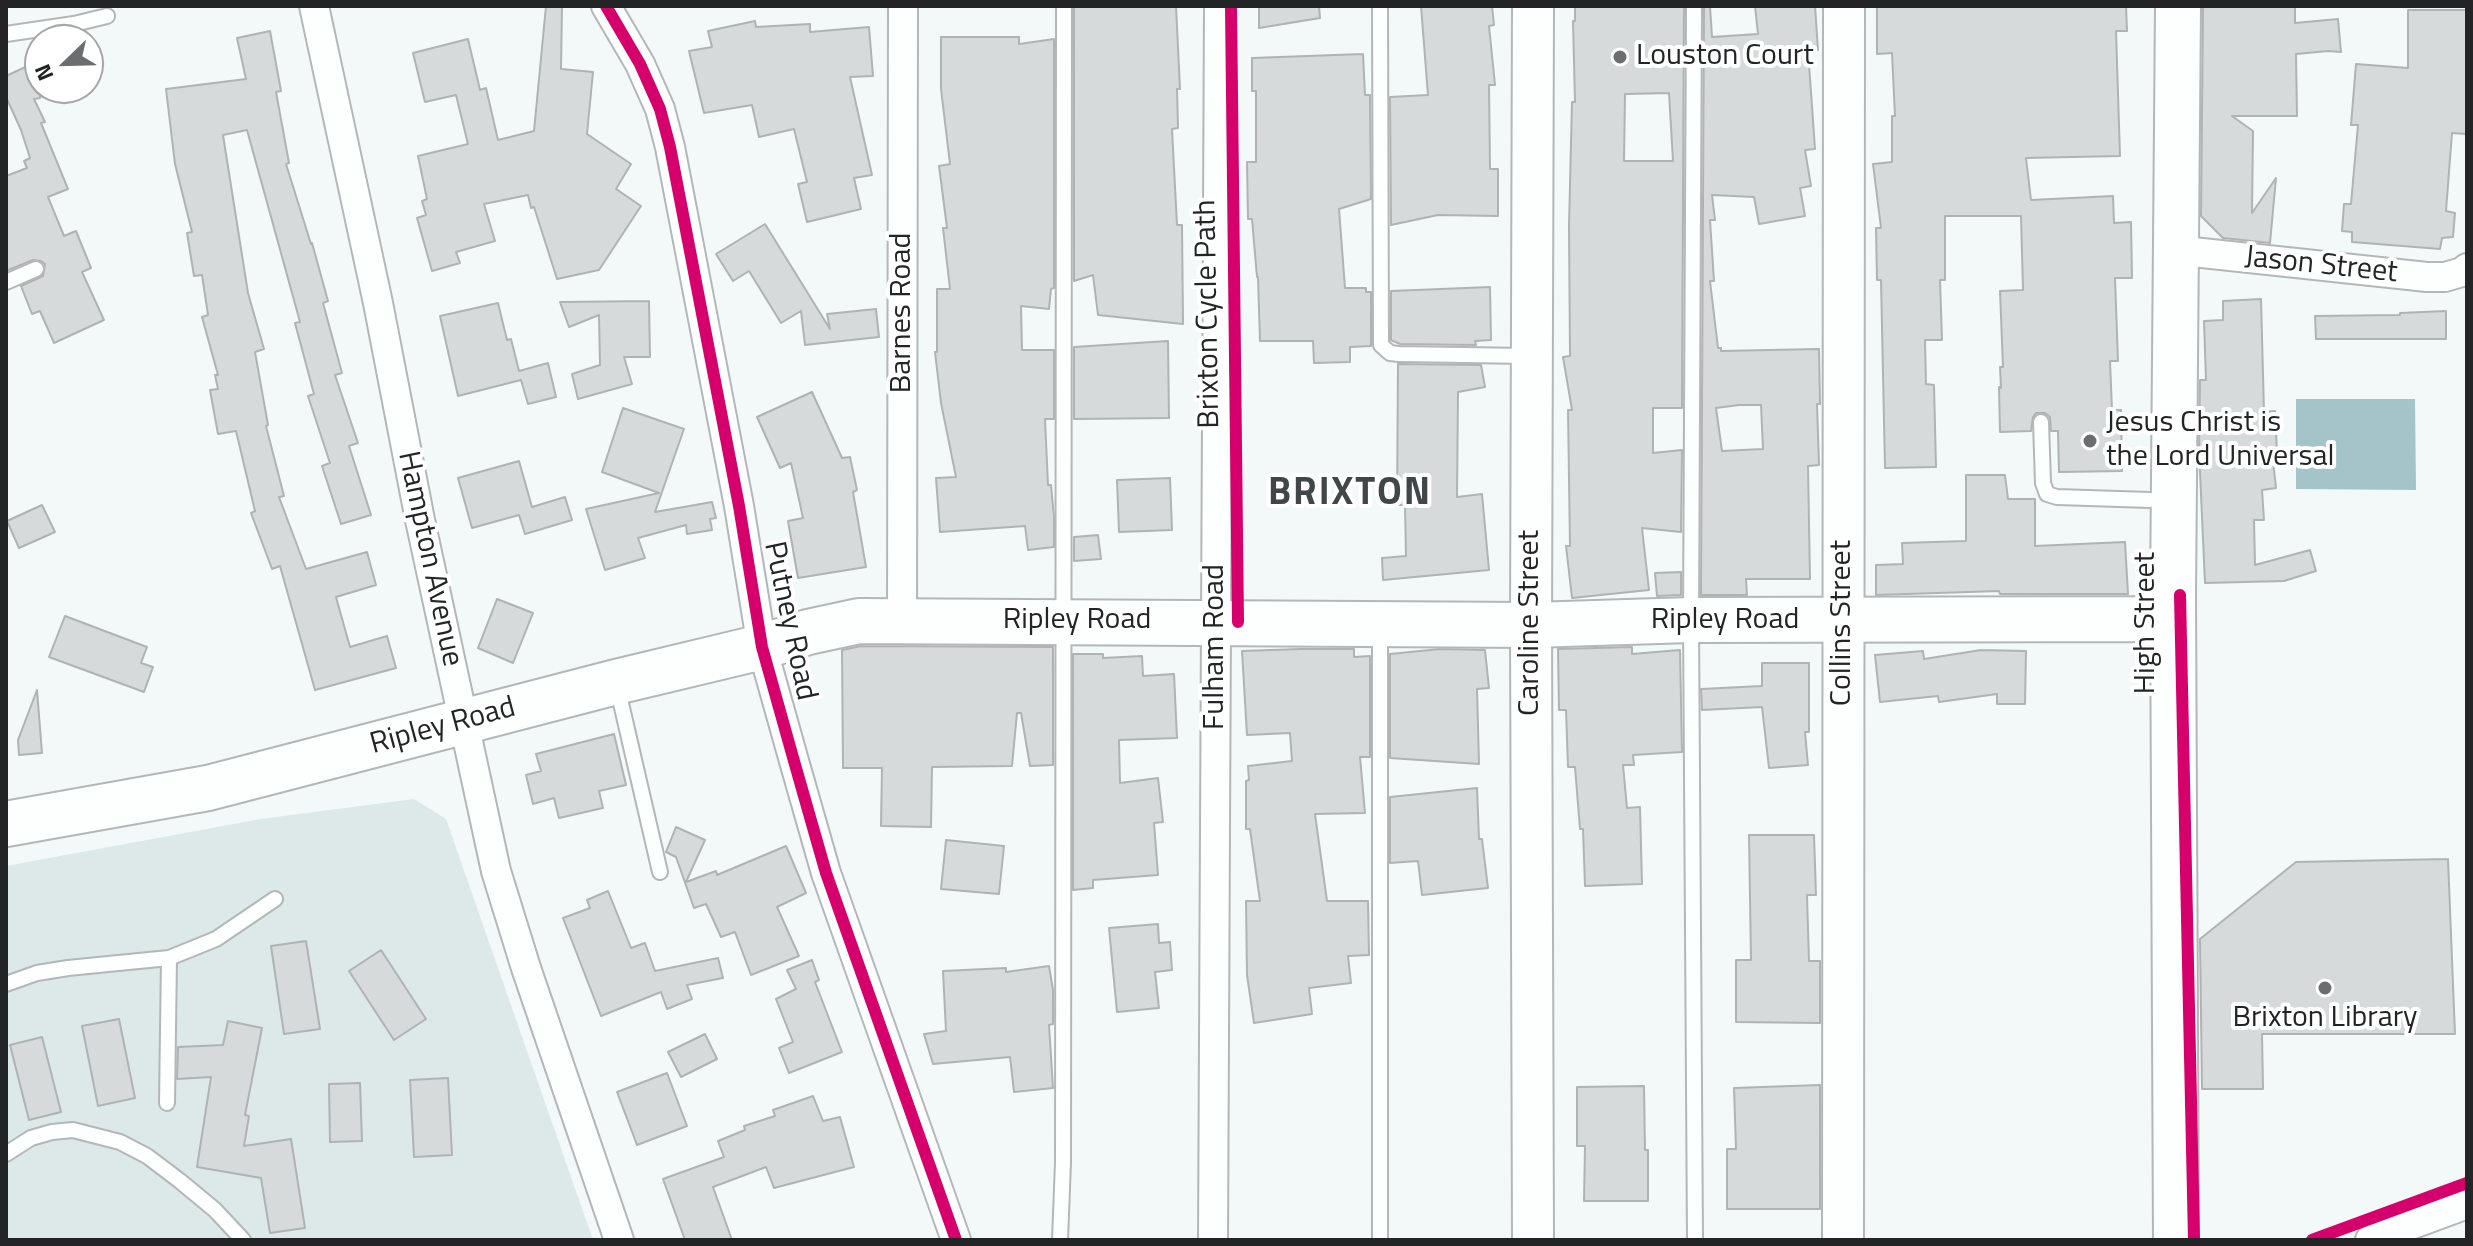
<!DOCTYPE html>
<html>
<head>
<meta charset="utf-8">
<style>
	body { margin:0 }
	#map { position:relative; width:2473px; height:1246px; overflow:hidden; background:#f3f8f8; font-family:"Titillium Web",sans-serif }
	canvas { display:block }
	.frame { position:absolute; inset:0; border:8px solid #222425; pointer-events:none }
	.north { position:absolute; left:24px; top:24px; width:80px; height:80px; box-sizing:border-box; background:#fff; border:2px solid #a7a7a8; border-radius:50%; rotate:247deg; font-size:22px; font-weight:700; line-height:32px; text-align:center; color:#222425 }
	.north::after { content:''; display:block; margin:auto; width:28px; height:36px; background:#6b6e6f; clip-path:polygon(50% 0,100% 100%,50% 72%,0 100%) }
</style>
</head>
<body>
<div id="map">
<canvas width="2473" height="1246"></canvas>
<div class="frame"></div>
<div class="north">N</div>
</div>
<script>
const context = document.querySelector('canvas').getContext('2d');
context.lineJoin = 'round';
function fillPath(path, color) { context.fillStyle = color; context.fill(path, 'evenodd'); }
const toPath = rows => new Path2D(rows.map(r => 'M' + r).join(''));
function trace(path, color, width, dash) { context.strokeStyle = color; context.lineWidth = width; context.lineCap = dash ? 'butt' : 'round'; context.setLineDash(dash || []); context.stroke(path); }
function write(font, color, halo, rows, align = 'center') {
  context.font = font + ' "Titillium Web",sans-serif'; context.lineWidth = 8; context.setLineDash([]); context.textBaseline = 'middle'; context.strokeStyle = halo; context.fillStyle = color; for (const [text, x, y, turn = 0] of rows) {
    context.save(); context.translate(x, y); context.rotate((+turn || 0) * Math.PI / 180); context.textAlign = isNaN(turn) ? turn : align; if (halo) context.strokeText(text, 0, 0); context.fillText(text, 0, 0); context.restore();
  }
}
const built = toPath([
	[414,799,446,819,593,1240,6,1240,6,866,261,819]
]);
const water = toPath([
	[2296,399,2415,399,2416,490,2296,489]
]);
const building = toPath([
	[546,6,562,6,561,69,593,72,587,134,631,164,616,189,641,206,599,270,557,279,534,207,531,208,528,195,484,204,495,241,456,252,460,263,432,271,417,218,426,215,422,201,427,199,418,156,468,144,456,95,425,102,413,53,468,39,480,90,486,88,498,140,534,131,546,6],
	[1074,6,1176,6,1180,89,1177,89,1178,128,1172,129,1177,225,1182,225,1183,324,1098,315,1093,275,1074,281,1074,6],
	[1259,6,1319,6,1320,18,1259,28,1259,6],
	[1421,6,1492,6,1494,25,1489,26,1495,85,1489,85,1490,169,1498,169,1498,216,1438,215,1391,225,1390,97,1428,95,1421,6],
	[1575,6,1684,6,1682,408,1653,408,1653,453,1682,450,1681,532,1642,528,1649,590,1572,598,1566,546,1570,546,1568,410,1572,410,1563,357,1570,356,1569,226,1572,102,1575,102,1573,21,1575,21,1575,6],
	[1669,93,1673,161,1624,161,1625,94,1669,93],
	[1704,6,1710,6,1712,37,1758,34,1755,6,1815,6,1818,50,1808,50,1815,149,1805,150,1811,186,1800,188,1805,216,1759,224,1754,197,1712,195,1715,220,1710,220,1714,281,1710,281,1718,348,1721,348,1721,351,1819,349,1820,404,1817,404,1819,465,1808,466,1810,579,1746,579,1747,595,1701,595,1704,6],
	[1739,405,1761,405,1763,449,1722,451,1716,408,1739,405],
	[1877,6,2126,6,2127,31,2116,31,2120,156,2026,158,2031,200,2113,196,2114,223,2131,222,2132,278,2115,278,2118,361,2110,361,2112,410,2121,410,2122,471,2059,472,2058,431,2051,431,2050,417,2045,413,2036,413,2033,417,2031,431,2000,432,1999,387,2001,388,2000,367,2003,367,2000,291,2023,290,2021,216,1945,216,1945,280,1940,280,1942,340,1925,340,1926,384,1934,385,1936,467,1885,468,1881,280,1877,280,1876,228,1881,228,1873,164,1892,162,1892,116,1895,116,1892,53,1877,54,1877,6],
	[2203,6,2295,6,2295,23,2338,19,2341,52,2328,51,2296,54,2297,116,2232,116,2253,131,2252,213,2276,178,2270,243,2223,238,2201,216,2203,6],
	[2408,10,2467,10,2467,134,2452,133,2446,211,2455,213,2453,237,2442,238,2440,249,2352,242,2352,232,2342,231,2344,204,2351,204,2358,125,2351,125,2356,64,2408,68,2408,10],
	[755,21,756,27,810,24,810,32,869,27,873,76,850,77,872,175,854,178,861,209,807,222,798,184,807,182,794,129,759,137,752,105,704,113,689,51,712,47,708,31,755,21],
	[270,31,281,91,276,92,289,163,286,164,311,244,312,243,328,301,323,303,342,373,335,375,358,443,349,446,371,515,341,524,322,466,330,463,308,396,314,394,295,323,300,322,247,130,223,135,248,293,264,349,255,352,268,425,266,426,284,496,279,497,306,569,367,552,376,585,336,597,350,647,387,636,396,668,315,690,280,566,272,569,251,513,255,511,236,431,218,434,210,390,218,389,215,375,218,375,202,317,208,315,202,275,194,276,187,233,192,232,175,164,166,89,246,79,237,38,270,31],
	[941,37,1019,37,1019,44,1054,39,1054,288,1051,289,1049,309,1021,306,1022,350,1054,350,1054,419,1045,419,1048,485,1051,485,1054,517,1054,547,1028,550,1025,526,940,532,936,478,956,477,941,403,935,352,937,352,937,289,950,289,943,228,947,228,939,166,950,164,941,89,941,37],
	[1363,54,1365,95,1370,95,1370,99,1371,199,1339,209,1345,288,1366,288,1366,292,1371,292,1371,346,1350,347,1350,362,1314,363,1313,341,1260,341,1258,277,1257,277,1252,219,1248,219,1247,162,1256,162,1256,91,1252,91,1252,58,1363,54],
	[34,63,40,77,40,98,34,99,45,122,41,123,68,189,48,197,64,236,76,231,91,268,82,272,104,320,54,343,40,311,32,314,21,286,43,276,45,264,41,261,33,260,6,271,6,176,27,168,24,161,30,158,21,130,6,97,6,76,34,63],
	[765,224,830,329,827,314,876,309,879,337,805,345,801,311,781,323,749,271,733,281,716,254,765,224],
	[1490,287,1491,340,1475,341,1476,345,1400,344,1391,340,1391,291,1490,287],
	[2261,299,2264,412,2275,411,2277,452,2272,452,2276,488,2262,490,2264,520,2254,520,2255,565,2310,550,2316,571,2284,581,2205,583,2199,450,2200,380,2206,380,2204,321,2223,320,2223,301,2261,299],
	[649,301,650,357,624,357,632,384,578,399,572,374,600,365,599,315,569,327,560,302,649,301],
	[498,303,507,340,511,339,519,371,548,363,556,397,528,404,521,380,458,396,440,316,498,303],
	[2446,311,2446,339,2316,339,2315,316,2400,315,2400,313,2446,311],
	[1168,341,1169,418,1074,419,1074,347,1168,341],
	[1398,364,1481,365,1485,387,1458,392,1457,497,1482,494,1489,570,1383,580,1382,558,1406,556,1405,505,1397,505,1398,364],
	[812,392,842,458,850,457,857,490,853,492,866,567,798,578,788,521,803,518,791,463,780,468,757,417,812,392],
	[623,408,684,429,655,512,712,502,716,518,710,519,712,530,687,534,686,525,638,538,645,558,605,570,586,509,659,493,602,472,623,408],
	[519,461,532,507,565,497,572,520,525,534,519,515,472,528,458,478,519,461],
	[1966,475,2005,475,2008,499,2035,499,2035,546,2125,542,2128,594,2000,594,1999,591,1876,595,1876,565,1903,564,1902,543,1966,541,1966,475],
	[1170,478,1172,530,1119,532,1117,480,1170,478],
	[42,505,55,532,19,548,7,521,42,505],
	[1098,535,1101,559,1074,561,1074,537,1098,535],
	[1681,572,1681,595,1657,596,1655,573,1681,572],
	[497,599,533,613,513,663,478,648,497,599],
	[65,616,147,647,141,663,153,667,144,692,49,657,65,616],
	[861,646,1053,647,1053,765,1030,766,1021,713,1017,713,1012,766,932,767,931,827,881,826,882,768,843,768,842,650,861,646],
	[1632,647,1632,654,1680,650,1682,752,1633,755,1634,765,1623,765,1627,808,1640,807,1642,884,1585,886,1583,829,1580,829,1575,767,1568,767,1566,710,1559,710,1558,649,1632,647],
	[1300,649,1354,649,1354,657,1370,656,1370,757,1360,757,1365,813,1315,814,1327,901,1368,901,1369,955,1348,956,1351,983,1309,988,1312,1014,1254,1023,1247,975,1246,901,1260,901,1250,829,1246,829,1246,781,1249,780,1248,766,1292,761,1290,733,1247,735,1242,651,1300,649],
	[1440,649,1485,650,1489,688,1477,689,1479,764,1390,758,1390,654,1440,649],
	[1981,650,2026,651,2025,704,1997,704,1997,694,1939,702,1938,696,1880,702,1875,655,1923,651,1924,659,1981,650],
	[1073,654,1103,654,1103,658,1142,656,1143,676,1174,674,1177,738,1119,740,1120,783,1158,778,1163,822,1154,823,1158,875,1093,880,1093,888,1073,890,1073,654],
	[1762,663,1809,663,1809,732,1805,732,1808,765,1769,768,1762,707,1702,710,1701,689,1762,686,1762,663],
	[37,690,42,753,19,755,18,740,37,690],
	[614,734,626,785,599,791,603,808,559,818,554,798,533,804,526,775,541,771,536,754,614,734],
	[1477,788,1479,839,1482,839,1488,888,1422,895,1418,861,1390,863,1390,797,1477,788],
	[676,827,705,840,686,882,716,871,717,875,786,846,806,893,777,907,799,956,751,975,735,932,721,937,706,904,694,908,676,857,666,852,676,827],
	[1749,835,1814,835,1816,895,1807,895,1809,961,1820,961,1820,1023,1736,1022,1736,960,1751,960,1749,835],
	[946,840,1004,846,999,894,941,889,946,840],
	[2448,859,2455,1034,2262,1034,2263,1089,2202,1089,2200,939,2296,862,2448,859],
	[608,891,631,948,645,943,655,971,718,958,723,978,687,985,692,999,667,1009,661,992,601,1016,563,918,590,908,587,900,608,891],
	[1158,924,1159,943,1170,942,1172,970,1155,972,1159,1008,1117,1012,1109,928,1158,924],
	[306,941,320,1029,284,1034,271,946,306,941],
	[381,950,426,1019,394,1040,349,971,381,950],
	[812,960,819,980,815,982,842,1052,789,1073,779,1048,793,1042,776,999,796,989,787,970,812,960],
	[1049,966,1053,990,1053,1024,1049,1025,1053,1088,1014,1092,1010,1057,933,1064,924,1034,946,1031,943,971,1006,968,1006,972,1049,966],
	[119,1019,135,1098,98,1106,82,1026,119,1019],
	[228,1021,262,1028,245,1115,249,1116,244,1146,291,1139,305,1228,270,1233,261,1178,197,1167,211,1077,177,1079,178,1047,223,1045,228,1021],
	[705,1034,717,1059,681,1077,668,1052,705,1034],
	[42,1037,61,1112,29,1120,10,1045,42,1037],
	[667,1073,687,1126,637,1145,617,1092,667,1073],
	[448,1078,452,1155,414,1157,410,1080,448,1078],
	[360,1083,362,1141,330,1142,329,1084,360,1083],
	[1820,1085,1820,1209,1727,1209,1727,1149,1736,1149,1734,1088,1820,1085],
	[1644,1086,1645,1150,1648,1150,1648,1201,1584,1201,1585,1146,1577,1146,1577,1087,1644,1086],
	[813,1096,823,1121,840,1117,854,1167,774,1188,766,1167,713,1187,732,1240,685,1240,663,1179,724,1157,718,1141,745,1130,744,1126,775,1116,773,1110,813,1096]
]);
const lane = toPath([
	[1380,6,1381,345,1390,353,1399,354,1528,356],
	[1694,6,1691,620,1695,1240],
	[6,34,74,24,107,16],
	[6,282,36,269],
	[2041,422,2043,483,2047,494,2057,497,2150,500],
	[1380,628,1380,1240],
	[617,686,660,872],
	[6,984,37,973,68,968,169,958,216,939,275,899],
	[167,1103,169,958],
	[6,1154,31,1138,52,1132,73,1130,120,1142,147,1156,180,1181,215,1210,243,1240],
	[1060,1240,1063,1162,1064,6]
]);
const street = toPath([
	[314,6,378,303,420,520,496,871,526,968,619,1240],
	[606,6,640,64,660,109,670,147,739,506,762,647,794,761,826,873,956,1240],
	[2174,250,2427,277,2445,277,2462,272,2467,268],
	[902,620,903,6],
	[1213,1240,1219,6],
	[2370,1240,2467,1204]
]);
const secondary = toPath([
	[1533,6,1531,625,1533,1240],
	[1843,1240,1844,6]
]);
const primary = toPath([
	[6,824,208,788,616,682,762,647,808,632,859,621,1531,625,1691,620,2173,619],
	[2176,1240,2173,595,2178,6]
]);
const cycleway = toPath([
	[606,6,640,64,660,109,670,147,739,506,762,647,794,761,826,873,956,1240],
	[1231,6,1238,622],
	[2180,595,2194,1240],
	[2312,1240,2467,1183]
]);
const markers = [
	[1620,57,8,"#6b6e6f"],
	[2090,441,8,"#6b6e6f"],
	[2325,988,8,"#6b6e6f"]
];
const poiNames = [
	["Louston Court",1636,57],
	["Jesus Christ is",2106,424],
	["the Lord Universal",2106,458],
	["Brixton Library",2325,1019,"center"]
];
const streetNames = [
	["Jason Street",2321,266,6],
	["Barnes Road",903,313,-90],
	["Brixton Cycle Path",1209,314,-91],
	["Hampton Avenue",429,559,78],
	["Putney Road",789,621,78],
	["Ripley Road",1077,621],
	["Ripley Road",1725,621],
	["Caroline Street",1531,623,-90],
	["Collins Street",1843,623,-90],
	["High Street",2147,623,-90],
	["Fulham Road",1216,647,-90],
	["Ripley Road",443,727,-15]
];
const districtNames = [
	["BRIXTON",1350,495]
];
fillPath(built, '#dde8e9');
fillPath(water, '#a5c4ca');
fillPath(building, '#d6dada');
trace(building, '#afb3b3', 2);
trace(lane, '#b3b7b7', 18);
trace(street, '#b3b7b7', 32);
trace(secondary, '#b3b7b7', 44);
trace(primary, '#b3b7b7', 48);
trace(lane, '#fdfefe', 14);
trace(street, '#fdfefe', 28);
trace(secondary, '#fdfefe', 40);
trace(primary, '#fdfefe', 44);
trace(cycleway, '#d6006c', 12);
for (const [x, y, r, color] of markers) { const dot = new Path2D(); dot.arc(x, y, r, 0, 2 * Math.PI); context.fillStyle = color; context.fill(dot); trace(dot, '#fff', 3); }
write('30px', '#222425', '#fff', poiNames, 'left');
write('30px', '#222425', '#fff', streetNames);
context.letterSpacing = '2px';
write('bold 38px', '#414748', '#fff', districtNames);
context.letterSpacing = '0px';
</script>
</body>
</html>
